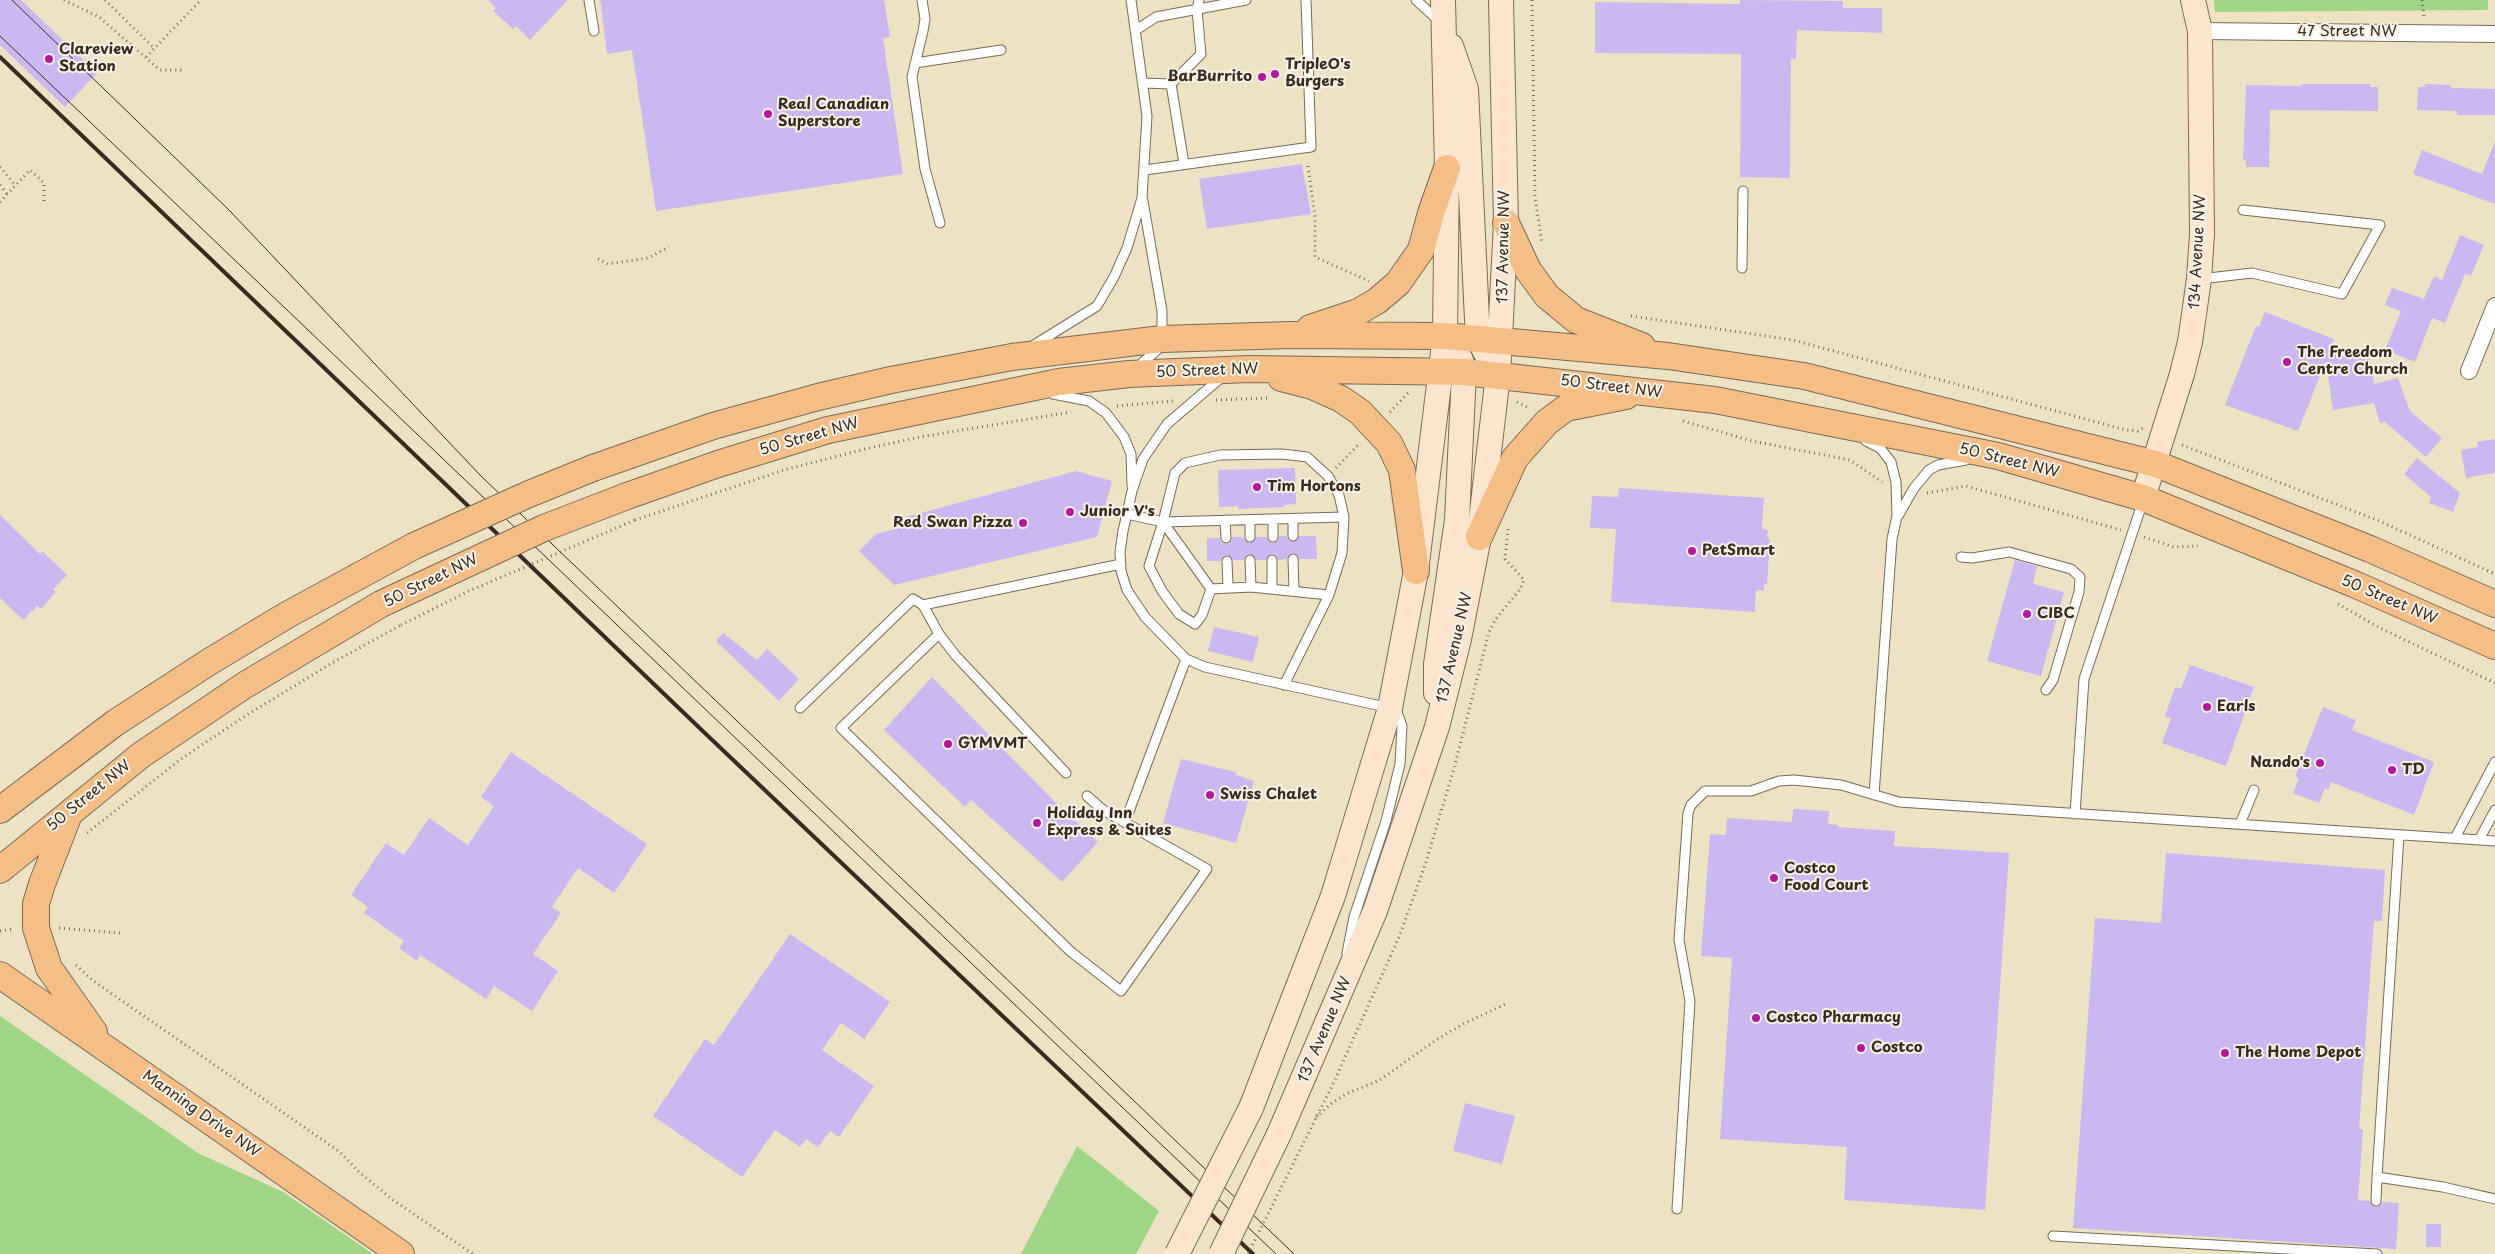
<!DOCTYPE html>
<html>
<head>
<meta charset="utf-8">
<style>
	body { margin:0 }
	canvas { display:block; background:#ede3c4 }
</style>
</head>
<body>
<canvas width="2495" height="1254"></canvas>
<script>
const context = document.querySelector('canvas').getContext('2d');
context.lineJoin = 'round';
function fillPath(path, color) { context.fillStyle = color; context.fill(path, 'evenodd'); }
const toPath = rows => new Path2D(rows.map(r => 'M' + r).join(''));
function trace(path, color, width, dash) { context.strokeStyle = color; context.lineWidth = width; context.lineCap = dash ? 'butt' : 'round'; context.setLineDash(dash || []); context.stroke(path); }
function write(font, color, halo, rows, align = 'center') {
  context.font = font + ' "Playpen Sans",sans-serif'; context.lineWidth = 4; context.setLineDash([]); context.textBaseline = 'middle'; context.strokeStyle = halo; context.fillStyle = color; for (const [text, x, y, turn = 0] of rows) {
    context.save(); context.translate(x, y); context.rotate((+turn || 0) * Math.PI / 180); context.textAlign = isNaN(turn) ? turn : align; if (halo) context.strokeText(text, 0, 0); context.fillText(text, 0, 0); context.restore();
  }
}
const green = toPath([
	[2214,0,2488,0,2488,10,2215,12],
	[0,1016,198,1153,283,1192,373,1254,0,1254],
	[1077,1146,1159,1211,1136,1254,1021,1254]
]);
const building = toPath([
	[0,0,21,0,97,73,65,107,0,45],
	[488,0,568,0,530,40,516,26,513,29,493,11,496,8],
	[600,0,884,0,890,37,883,38,903,174,656,211,632,50,607,54],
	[1740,0,1843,1,1843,8,1882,8,1882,33,1797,30,1796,59,1791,59,1790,178,1740,177,1741,54,1595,53,1595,2,1740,4],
	[2302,84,2370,84,2370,87,2378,87,2378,111,2270,110,2269,167,2246,167,2246,160,2243,160,2246,85,2302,86],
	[2425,84,2451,85,2451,88,2495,89,2495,115,2457,115,2457,111,2417,110,2418,87,2425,87],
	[2495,142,2495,204,2413,174,2422,150,2482,174],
	[1302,164,1311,214,1207,229,1199,179],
	[2460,235,2484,245,2471,276,2465,274,2445,323,2432,318,2415,362,2385,350,2401,311,2385,305,2392,288,2424,299,2434,276,2442,280],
	[2265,312,2334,339,2328,354,2368,348,2374,384,2398,378,2410,411,2442,438,2426,457,2385,422,2380,423,2374,403,2333,410,2326,361,2298,431,2225,405,2256,326,2259,327],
	[2495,439,2495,473,2466,478,2461,450,2478,447,2477,442],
	[2417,458,2460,493,2453,512,2429,503,2431,497,2404,474],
	[1295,468,1296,504,1284,505,1284,507,1239,509,1238,506,1219,507,1218,470],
	[1076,471,1112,481,1097,537,894,585,859,551,876,534,899,528,906,517],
	[1619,488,1764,498,1762,529,1768,530,1767,537,1770,540,1767,584,1764,584,1764,591,1756,590,1755,612,1611,602,1616,529,1590,528,1592,496,1618,497],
	[0,515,40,554,42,551,67,575,53,589,56,592,41,609,37,606,23,620,0,598],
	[1279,536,1287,536,1289,541,1293,542,1299,536,1316,536,1317,559,1299,559,1293,553,1289,554,1287,559,1278,560,1276,555,1272,554,1266,560,1256,560,1250,554,1246,555,1244,560,1233,560,1227,555,1223,556,1221,561,1207,561,1207,538,1220,538,1221,542,1226,544,1230,543,1232,537,1242,537,1250,543,1256,537,1267,537,1269,542,1273,543,1278,541],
	[2015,560,2037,566,2033,584,2064,592,2041,676,1987,661],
	[1214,627,1259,637,1253,662,1208,651],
	[723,633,757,660,767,649,799,679,779,701,716,641],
	[2190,665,2254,687,2226,766,2162,743,2171,718,2165,716,2175,687,2181,689],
	[932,677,1057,804,1098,842,1062,882,971,800,965,807,884,730],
	[2323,707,2356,720,2352,730,2434,762,2414,815,2331,782,2328,790,2325,788,2319,803,2293,793,2299,778,2295,777],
	[511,752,647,844,614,893,578,868,552,907,561,913,533,954,558,971,532,1011,494,986,486,999,420,955,417,961,399,948,404,941,364,913,368,907,351,895,386,843,404,855,429,818,468,845,494,806,481,797],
	[1181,759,1236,772,1236,775,1254,781,1236,843,1163,823],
	[1793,809,1829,811,1828,824,1838,825,1838,827,1895,831,1894,846,2009,853,1985,1210,1844,1200,1847,1147,1720,1139,1732,958,1701,956,1710,834,1726,835,1727,818,1792,822],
	[2166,853,2385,870,2382,921,2374,921,2359,1129,2363,1129,2358,1200,2370,1201,2375,1207,2379,1206,2382,1202,2399,1203,2396,1249,2073,1228,2095,918,2161,923],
	[790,934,890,1002,864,1039,841,1023,822,1050,874,1086,839,1137,830,1131,818,1147,806,1139,800,1147,775,1130,742,1177,653,1116,705,1039,714,1045],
	[1465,1103,1515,1116,1502,1164,1453,1151],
	[2426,1224,2441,1224,2441,1247,2426,1247]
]);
const path = toPath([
	[64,0,99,17,160,70,182,70],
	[105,0,154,48],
	[1532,0,1535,197,1542,244],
	[2422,0,2424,17],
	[146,57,201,0],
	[1308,166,1315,217,1315,257,1369,281],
	[0,167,15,185],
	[0,185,7,194],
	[0,202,30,170,44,183,44,203],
	[598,259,608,264,648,258,669,247],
	[1631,316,1793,340,2126,430,2138,431,2143,428],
	[1216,400,1270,398],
	[1517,402,1529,408],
	[1117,406,1173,401],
	[1390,412,1408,393],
	[1683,421,1752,441,1850,460,1882,482],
	[2182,445,2377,520,2495,574],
	[1336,468,1359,444],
	[1927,493,1966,486,2121,530],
	[635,520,784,470,865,449,920,437,1071,412],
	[2144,537,2174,547,2198,546],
	[2338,604,2380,628,2495,683],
	[87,833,181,759,245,716,332,663,401,625],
	[59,928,120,933],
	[0,931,14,929],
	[76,965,92,980,340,1152,359,1172,393,1200,473,1254],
	[1333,1084,1399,937,1425,865,1453,772,1489,632,1495,620,1521,588,1524,580,1505,559,1508,529],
	[1316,1117,1332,1103,1346,1094,1380,1080,1436,1040,1463,1024,1508,1003]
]);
const lane = toPath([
	[589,0,594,31],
	[922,0,925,19,923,31,912,77,925,169,940,223],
	[1416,0,1438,20],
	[1136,30,1156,17,1246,0],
	[915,63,1001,50],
	[1144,83,1171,84],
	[1184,164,1171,84,1201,54,1197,10,1199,0],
	[1145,170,1311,147,1306,0],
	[1742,268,1743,191],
	[2200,279,2252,273,2342,294,2380,225,2243,210],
	[1034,345,1097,306,1114,277,1127,248,1142,198,1147,116,1131,0],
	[1136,368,1156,351,1162,339,1162,311,1143,201],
	[1223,376,1167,424,1143,459,1132,491,1123,531,1120,552,1121,571,1127,590,1145,617,1186,659,1205,667,1390,708,1397,712,1402,726,1400,764,1386,821,1354,917,1347,953],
	[1053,394,1089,401,1106,413,1124,437,1131,454,1132,485],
	[1866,441,1880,448,1891,462,1896,482,1897,516,1892,539,1874,795],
	[1127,514,1163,522,1344,517,1342,553,1329,595,1284,685],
	[1898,516,1914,488,1929,470,1938,465,1966,460],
	[1273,519,1273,537],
	[1293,519,1293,536],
	[1225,520,1226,538],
	[1250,520,1250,537],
	[1163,522,1211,589],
	[1961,557,1972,558,2009,552,2071,569,2080,577,2079,592,2053,680,2046,690],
	[1293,559,1294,591],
	[1250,560,1251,587],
	[1227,561,1228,587],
	[1211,589,1202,615,1195,624,1179,614,1162,591,1149,566,1163,522,1175,473,1185,463,1220,455,1282,454,1307,457,1328,476,1339,495,1344,517],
	[1211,589,1251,587,1329,595],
	[1272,589,1272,560],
	[923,605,939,634,956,656,1066,773],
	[939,634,841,728,1070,951,1121,991,1207,869,1103,810,1087,796],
	[800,708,913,599,923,605,1121,564],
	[2075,814,2084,679,2143,501],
	[1125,822,1186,659],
	[2240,824,2254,790],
	[2455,838,2495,762],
	[2479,840,2495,810],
	[2377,1177,2399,836],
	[2376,1201,2377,1177,2443,1187,2495,1199],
	[1677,1209,1690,1001,1679,940,1688,813,1691,805,1705,791,1751,791,1779,781,1794,780,1841,785,1899,802,2495,841],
	[2053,1236,2377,1254]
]);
const street = toPath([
	[2200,31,2495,34],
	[2469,371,2495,306]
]);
const secondary = toPath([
	[1451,46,1466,89,1477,320,1479,340,1487,355],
	[2143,498,2182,374,2190,342,2199,279,2202,234,2200,31,2193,0],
	[1436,693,1436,664,1457,520,1464,372,1461,360,1445,336],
	[1251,1108,1333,896,1390,708,1416,571,1445,336,1447,168,1443,0],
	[1279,1134,1375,911,1437,727,1459,639,1479,537,1498,375,1506,223,1501,0]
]);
const primary = toPath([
	[1506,223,1528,270,1547,296,1576,320,1642,346],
	[1310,328,1358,312,1377,301,1398,283,1421,250,1431,213,1447,168],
	[1281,378,1312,386,1341,399,1360,412,1389,443,1402,470,1416,571],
	[593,468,713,426,818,397,891,380,1012,357,1162,339,1290,335,1445,336,1668,356,1804,376,2156,464,2370,549,2495,604],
	[627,496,718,464,828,430,1059,382,1129,374,1249,369,1464,372,1715,400,1998,456,2143,498,2354,584,2495,646],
	[1479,537,1515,458,1547,422,1566,408,1626,396],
	[0,810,115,723,209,662,287,615,355,578],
	[69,814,42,884,36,904,36,928,49,968,94,1032],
	[0,870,141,755,245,685,381,604],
	[0,975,401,1254]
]);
const tram = toPath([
	[12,0,229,210,481,476,1294,1254],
	[0,36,1276,1254]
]);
const rail = toPath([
	[0,57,709,737,1253,1254]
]);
const pathBridge = toPath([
	[401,625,469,591,635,520],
	[1248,1254,1333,1084]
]);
const secondaryBridge = toPath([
	[1177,1254,1251,1108],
	[1221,1254,1279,1134]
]);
const primaryBridge = toPath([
	[355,578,414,546,529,494,593,468],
	[381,604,544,528,627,496]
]);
const markers = [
	[49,59,5,"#b5179e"],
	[1275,74,5,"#b5179e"],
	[1262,77,5,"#b5179e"],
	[768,114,5,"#b5179e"],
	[2287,362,5,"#b5179e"],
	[1257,487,5,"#b5179e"],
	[1070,512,5,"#b5179e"],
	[1023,523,5,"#b5179e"],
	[1692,551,5,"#b5179e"],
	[2027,614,5,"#b5179e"],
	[2207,707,5,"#b5179e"],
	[948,744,5,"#b5179e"],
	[2320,763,5,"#b5179e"],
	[2392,770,5,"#b5179e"],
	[1210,795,5,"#b5179e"],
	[1037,823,5,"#b5179e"],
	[1774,878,5,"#b5179e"],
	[1756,1018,5,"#b5179e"],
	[1861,1048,5,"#b5179e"],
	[2225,1053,5,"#b5179e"]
];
const streetNames = [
	["47 Street NW",2347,32],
	["137 Avenue NW",1504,247,-89],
	["134 Avenue NW",2198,252,-87],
	["50 Street NW",1207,371,-2],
	["50 Street NW",1611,387,7],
	["50 Street NW",809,437,-16],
	["50 Street NW",2009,461,14],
	["50 Street NW",431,581,-26],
	["50 Street NW",2389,600,23],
	["137 Avenue NW",1455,648,-77],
	["50 Street NW",89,796,-39],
	["137 Avenue NW",1325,1030,-67],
	["Manning Drive NW",201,1114,35]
];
const poiNames = [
	["Clareview",59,50],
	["Station",59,67],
	["TripleO's",1285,65],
	["Burgers",1285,82],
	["BarBurrito",1252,77,"right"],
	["Real Canadian",778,105],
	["Superstore",778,122],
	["The Freedom",2297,353],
	["Centre Church",2297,370],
	["Tim Hortons",1267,487],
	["Junior V's",1080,512],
	["Red Swan Pizza",1013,523,"right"],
	["PetSmart",1702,551],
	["CIBC",2037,614],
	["Earls",2217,707],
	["GYMVMT",958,744],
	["Nando's",2310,763,"right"],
	["TD",2402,770],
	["Swiss Chalet",1220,795],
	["Holiday Inn",1047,814],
	["Express & Suites",1047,831],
	["Costco",1784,869],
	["Food Court",1784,886],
	["Costco Pharmacy",1766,1018],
	["Costco",1871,1048],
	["The Home Depot",2235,1053]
];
fillPath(green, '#a0d586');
fillPath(building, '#cbb8f1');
trace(lane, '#796b58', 11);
trace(street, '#796b58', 18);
trace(secondary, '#796b58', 26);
trace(primary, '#796b58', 28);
trace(path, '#796b58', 3, [1, 4]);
trace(lane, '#fff', 9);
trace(street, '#fff', 16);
trace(secondary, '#fbe5cf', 24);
trace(primary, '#f6be87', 26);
trace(tram, '#3b2a1e', 1);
trace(rail, '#3b2a1e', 4);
trace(secondaryBridge, '#796b58', 26, []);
trace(primaryBridge, '#796b58', 28, []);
trace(pathBridge, '#796b58', 3, [1, 4]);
trace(secondaryBridge, '#fbe5cf', 24);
trace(primaryBridge, '#f6be87', 26);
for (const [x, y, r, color] of markers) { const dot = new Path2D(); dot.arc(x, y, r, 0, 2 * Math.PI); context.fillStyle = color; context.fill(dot); trace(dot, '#f7f3e8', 2); }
write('15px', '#3b2a1e', '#f7f3e8', streetNames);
write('bold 15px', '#3b2a1e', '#f7f3e8', poiNames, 'left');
</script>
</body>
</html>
